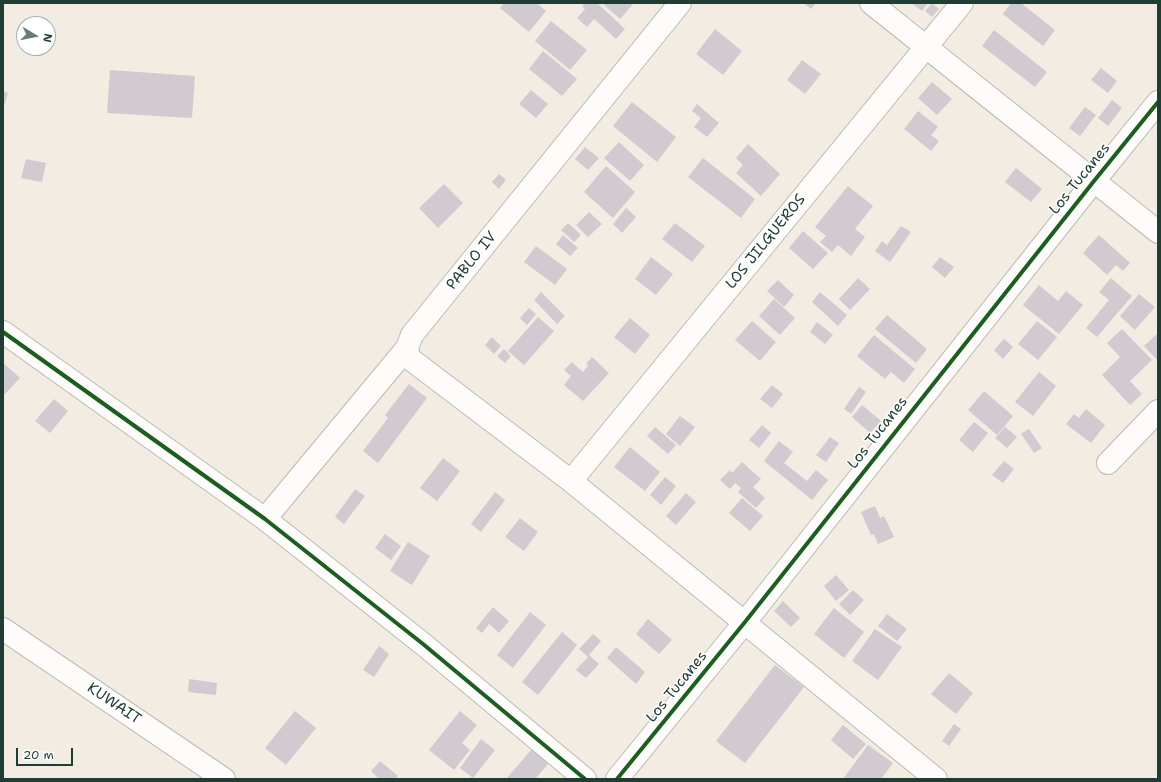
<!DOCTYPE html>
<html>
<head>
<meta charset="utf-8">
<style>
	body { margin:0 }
	#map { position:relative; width:1161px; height:782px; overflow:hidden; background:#f2ece2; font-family:"Shantell Sans",sans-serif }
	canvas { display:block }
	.frame { position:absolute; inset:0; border:4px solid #1f3d34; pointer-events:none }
	.north { position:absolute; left:16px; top:16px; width:40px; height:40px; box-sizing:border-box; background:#fff; border:1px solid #a5b1ae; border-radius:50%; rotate:100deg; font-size:11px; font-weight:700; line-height:16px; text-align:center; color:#1f3d34 }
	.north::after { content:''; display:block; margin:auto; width:14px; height:18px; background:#697a71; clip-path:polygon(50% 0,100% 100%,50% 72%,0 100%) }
	.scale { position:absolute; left:16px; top:748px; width:57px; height:18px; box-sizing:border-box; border:2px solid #1f3d34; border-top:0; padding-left:5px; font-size:12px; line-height:14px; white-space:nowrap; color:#1f3d34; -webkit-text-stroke:3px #fff; paint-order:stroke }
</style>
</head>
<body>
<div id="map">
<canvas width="1161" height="782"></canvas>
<div class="frame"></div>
<div class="north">N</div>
<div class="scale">20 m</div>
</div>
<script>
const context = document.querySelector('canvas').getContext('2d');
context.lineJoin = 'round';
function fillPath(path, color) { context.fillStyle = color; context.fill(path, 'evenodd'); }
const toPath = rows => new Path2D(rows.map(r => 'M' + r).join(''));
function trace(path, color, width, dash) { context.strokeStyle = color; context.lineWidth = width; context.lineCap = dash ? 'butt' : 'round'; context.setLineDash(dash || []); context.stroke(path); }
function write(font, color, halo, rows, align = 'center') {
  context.font = font + ' "Shantell Sans",sans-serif'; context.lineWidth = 3; context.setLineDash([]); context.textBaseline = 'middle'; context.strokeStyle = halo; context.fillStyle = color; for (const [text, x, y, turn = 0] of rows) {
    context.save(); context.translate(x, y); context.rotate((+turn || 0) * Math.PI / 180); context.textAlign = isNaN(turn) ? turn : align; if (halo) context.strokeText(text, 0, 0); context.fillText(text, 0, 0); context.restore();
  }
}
const building = toPath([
	[504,3,537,3,546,11,529,32,500,8],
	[585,3,597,3,625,29,616,39,594,19,587,27,577,18,585,9,582,6],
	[602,3,634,3,620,19],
	[803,3,816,3,811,9],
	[911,3,928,3,922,11],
	[932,3,939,9,932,17,925,11],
	[1011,3,1021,3,1055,30,1043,46,1003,14],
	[551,21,587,50,570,70,535,41],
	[715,29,742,51,723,75,696,54],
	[994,30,1047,72,1035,87,982,46],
	[543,51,577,79,562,96,529,69],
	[802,60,821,74,805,94,787,80],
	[1101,68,1117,81,1108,93,1091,80],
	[110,70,195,76,192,118,107,113],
	[932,82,952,99,937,115,918,98],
	[531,90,548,104,536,118,519,104],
	[3,91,8,93,3,109],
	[1112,100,1122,108,1108,126,1098,118],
	[632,102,676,137,657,162,613,126],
	[697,104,719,123,707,137,694,127,701,118,692,111],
	[1085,107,1096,115,1080,136,1069,128],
	[918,111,938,127,931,135,939,141,931,151,904,129],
	[619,142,644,165,630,181,604,158],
	[748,144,780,174,761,196,736,173,743,165,736,158],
	[585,147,599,158,588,170,575,159],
	[703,158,755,199,741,218,688,177],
	[26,159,46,163,42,182,21,178],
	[606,166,635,192,613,218,584,192],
	[1016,168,1042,189,1031,202,1005,182],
	[499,174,506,180,499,189,492,182],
	[444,184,463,203,438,228,419,208],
	[848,186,873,206,855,229,865,237,851,256,838,245,832,252,820,242,826,236,815,227],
	[626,208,636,217,622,233,613,224],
	[589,212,602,224,588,237,576,225],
	[568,223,581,235,574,242,561,230],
	[675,223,705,246,692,262,662,239],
	[901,226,911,232,890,262,875,251,882,241,887,245],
	[803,231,828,253,813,269,789,248],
	[563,235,578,248,570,256,556,244],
	[1099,235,1130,263,1123,271,1116,265,1107,275,1083,253],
	[536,246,567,269,555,285,524,262],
	[651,257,673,274,656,295,635,279],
	[940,257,954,267,945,278,932,267],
	[858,278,870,289,850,310,839,299],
	[1111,278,1132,296,1097,337,1086,328,1109,300,1099,292],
	[778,280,794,295,784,307,767,291],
	[1039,285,1058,301,1066,291,1083,305,1059,334,1023,305],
	[541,292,565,316,557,324,534,300],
	[820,292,847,315,838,326,812,302],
	[1139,294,1155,307,1135,330,1120,316],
	[774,299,795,318,780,335,759,316],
	[529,308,536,314,527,325,520,318],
	[887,315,927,349,916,363,875,329],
	[538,317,554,331,524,365,508,351],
	[630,318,650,335,635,354,614,337],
	[752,321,776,342,760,361,735,340],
	[1037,321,1057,337,1038,360,1018,344],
	[817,322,833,335,825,344,810,332],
	[1122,329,1152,360,1130,381,1142,394,1130,405,1102,375,1120,357,1107,343],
	[1158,333,1158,361,1144,346],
	[874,335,915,369,904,383,891,372,885,379,857,356],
	[492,337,501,346,494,354,485,345],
	[1004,339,1013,347,1003,359,994,350],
	[504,349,511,356,505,363,497,356],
	[592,357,609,373,583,401,564,385,571,376,564,370,572,362,583,372,588,366,586,364],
	[3,363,20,378,3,396],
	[1039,372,1056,386,1033,416,1015,402],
	[409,384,427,398,378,463,363,451,388,418,385,415],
	[772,385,783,394,772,408,760,399],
	[859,387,866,392,851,414,844,409],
	[984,391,1013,416,997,435,968,410],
	[54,399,68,411,50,433,35,421],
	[862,405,881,421,870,433,852,417],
	[1086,409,1105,425,1091,443,1066,424,1074,414,1079,418],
	[680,416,695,427,680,446,666,434],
	[974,422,988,433,973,452,959,440],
	[762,425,771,433,759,448,749,440],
	[655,427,676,445,668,454,647,436],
	[1005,427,1017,437,1007,448,995,438],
	[1029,429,1042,448,1034,453,1021,434],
	[830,437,839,443,826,462,816,455],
	[779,441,793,452,784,463,807,481,816,470,828,480,812,500,764,461],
	[630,447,660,472,645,491,614,467],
	[443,458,460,471,437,501,420,488],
	[1004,461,1014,469,1003,483,992,475],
	[742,462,761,479,753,487,765,498,756,508,738,492,741,488,735,483,730,489,720,480,730,470,732,473],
	[665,477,676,486,661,505,650,495],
	[355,489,365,496,344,524,335,517],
	[495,492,505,500,481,532,471,524],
	[686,493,696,502,676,525,666,516],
	[742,498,763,516,750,531,729,513],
	[875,506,880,518,884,516,894,537,878,544,874,534,871,535,861,512],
	[520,518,538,532,524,551,505,537],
	[385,534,401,546,391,560,375,548],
	[408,542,430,556,412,585,390,571],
	[836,575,849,590,836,601,824,586],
	[853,590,864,600,850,615,839,604],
	[783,601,800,618,791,627,774,611],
	[493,607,509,621,499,633,489,624,482,633,476,628],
	[834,608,864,632,844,658,814,634],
	[530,612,546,625,513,668,497,655],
	[887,614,907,629,897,641,878,626],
	[648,619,672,640,659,654,636,634],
	[875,629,902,647,878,680,852,661],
	[562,632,577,645,538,695,522,682],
	[593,634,601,641,589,655,599,664,586,678,576,670,588,657,579,649],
	[379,646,389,654,374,677,363,670],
	[616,647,645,672,636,684,607,658],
	[775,665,804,687,745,763,716,741],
	[949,673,973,693,956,714,931,694],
	[189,679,217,683,216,695,188,692],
	[295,711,316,728,286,765,265,748],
	[460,711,477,725,462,743,470,750,454,770,429,750],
	[954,724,961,729,949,746,942,741],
	[843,725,866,744,853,759,831,740],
	[481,739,495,750,473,778,460,768],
	[868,745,893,763,881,779,843,779],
	[532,749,548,764,535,779,506,779],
	[380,761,398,776,395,779,379,779,371,771]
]);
const minor = toPath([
	[871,3,1158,232],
	[3,332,265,519,423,644,585,779],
	[407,348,409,358,571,481,936,779],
	[1108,463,1158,411],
	[571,481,962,3],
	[265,519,407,348,412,335,680,3],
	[3,629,224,779],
	[617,779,745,622,1094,181,1158,102]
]);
const cycleway = toPath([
	[3,332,265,519,423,644,585,779],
	[617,779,745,622,1094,181,1158,102]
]);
const streetNames = [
	["Los Tucanes",1080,179,-51],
	["LOS JILGUEROS",766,242,-51],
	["PABLO IV",472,261,-51],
	["Los Tucanes",878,433,-52],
	["Los Tucanes",677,687,-51],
	["KUWAIT",114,704,34]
];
fillPath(building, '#d1cad0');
trace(minor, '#bbbab3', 24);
trace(minor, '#fdfcfb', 22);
trace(cycleway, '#1b5e20', 4);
write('15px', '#1f3d34', '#fff', streetNames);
</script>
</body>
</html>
